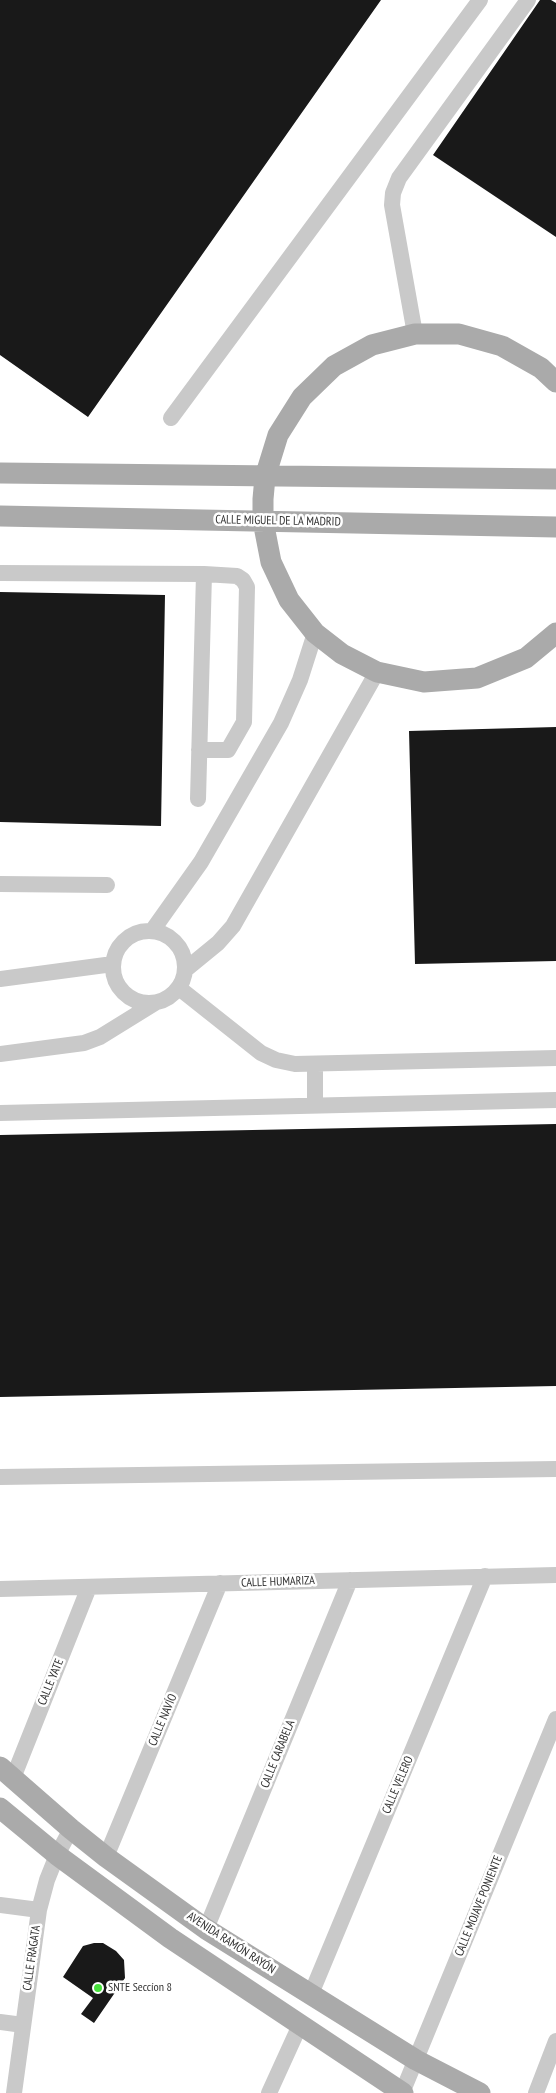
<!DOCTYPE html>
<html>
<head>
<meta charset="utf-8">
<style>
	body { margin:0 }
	canvas { display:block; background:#fff }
</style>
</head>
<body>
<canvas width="556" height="2093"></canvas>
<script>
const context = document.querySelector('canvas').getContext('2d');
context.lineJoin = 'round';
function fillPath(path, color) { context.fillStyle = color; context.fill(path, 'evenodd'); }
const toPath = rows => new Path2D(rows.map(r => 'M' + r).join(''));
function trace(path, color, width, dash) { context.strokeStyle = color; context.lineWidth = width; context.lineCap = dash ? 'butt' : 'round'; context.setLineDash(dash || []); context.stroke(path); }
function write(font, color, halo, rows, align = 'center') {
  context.font = font + ' "PT Sans Narrow",sans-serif'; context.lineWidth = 5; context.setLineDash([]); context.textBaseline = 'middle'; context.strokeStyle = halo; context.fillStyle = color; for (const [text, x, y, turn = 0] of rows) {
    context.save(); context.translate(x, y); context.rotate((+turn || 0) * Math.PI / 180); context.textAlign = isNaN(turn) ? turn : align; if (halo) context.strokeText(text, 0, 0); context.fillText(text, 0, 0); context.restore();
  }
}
const building = toPath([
	[0,0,381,0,88,417,0,355],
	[540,0,551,0,556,3,556,237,433,155],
	[0,592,165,595,161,826,0,822],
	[556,727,556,961,415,964,409,731],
	[556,1124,556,1386,0,1397,0,1135],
	[94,1943,103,1943,116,1951,124,1960,125,1978,94,2023,81,2014,93,1998,63,1977,83,1946]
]);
const minor = toPath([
	[415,334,392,205,393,193,399,178,528,0],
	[171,418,480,0],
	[0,573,204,574,237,576,243,580,247,587,244,722,228,750,199,750],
	[198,799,204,574],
	[0,884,107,885],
	'113 967a36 36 0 1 1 72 0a36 36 0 1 1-72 0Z',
	[152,931,201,862,281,723,300,680,315,633],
	[185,970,218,943,233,926,377,672],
	[0,979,113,964],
	[179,988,261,1053,276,1060,295,1064,556,1058],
	[0,1054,84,1043,100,1037,155,1003],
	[315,1105,315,1064],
	[0,1113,556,1100],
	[0,1477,556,1469],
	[0,1589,556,1575],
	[13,1778,89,1587],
	[106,1857,220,1583],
	[0,1905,39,1910],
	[206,1929,350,1580],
	[311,1994,485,1576],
	[0,2022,23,2025],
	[14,2093,39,1910,47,1880,57,1855,71,1829],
	[269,2093,300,2025],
	[402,2093,556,1719],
	[536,2093,556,2041]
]);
const major = toPath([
	[556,382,541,368,502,346,459,334,415,334,372,345,334,366,302,397,278,435,265,477,263,499,263,521,271,562,289,600,315,633,342,654,377,672,424,682,477,678,526,658,556,633],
	[0,473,556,479],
	[0,516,556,527],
	[0,1767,71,1829,106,1857,206,1929,416,2060,480,2093],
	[0,1808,57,1855,170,1938,403,2093]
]);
const markers = [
	[98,1988,5,"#46e13b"]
];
const streetNames = [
	["CALLE MIGUEL DE LA MADRID",278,521,1],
	["CALLE HUMARIZA",278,1582,-2],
	["CALLE YATE",51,1682,-68],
	["CALLE NAVÍO",163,1720,-67],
	["CALLE CARABELA",278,1754,-68],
	["CALLE VELERO",398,1785,-67],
	["CALLE MOJAVE PONIENTE",479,1906,-68],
	["AVENIDA RAMÓN RAYÓN",231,1943,33],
	["CALLE FRAGATA",32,1958,-82]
];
const poiNames = [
	["SNTE Seccíon 8",108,1988]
];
fillPath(building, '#191919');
trace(minor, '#c9c9c9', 16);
trace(major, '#aaa', 21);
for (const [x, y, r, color] of markers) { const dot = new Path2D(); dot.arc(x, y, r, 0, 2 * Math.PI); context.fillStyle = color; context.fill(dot); trace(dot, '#fff', 2); }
write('12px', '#323232', '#fff', streetNames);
write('12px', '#323232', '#fff', poiNames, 'left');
</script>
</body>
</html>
